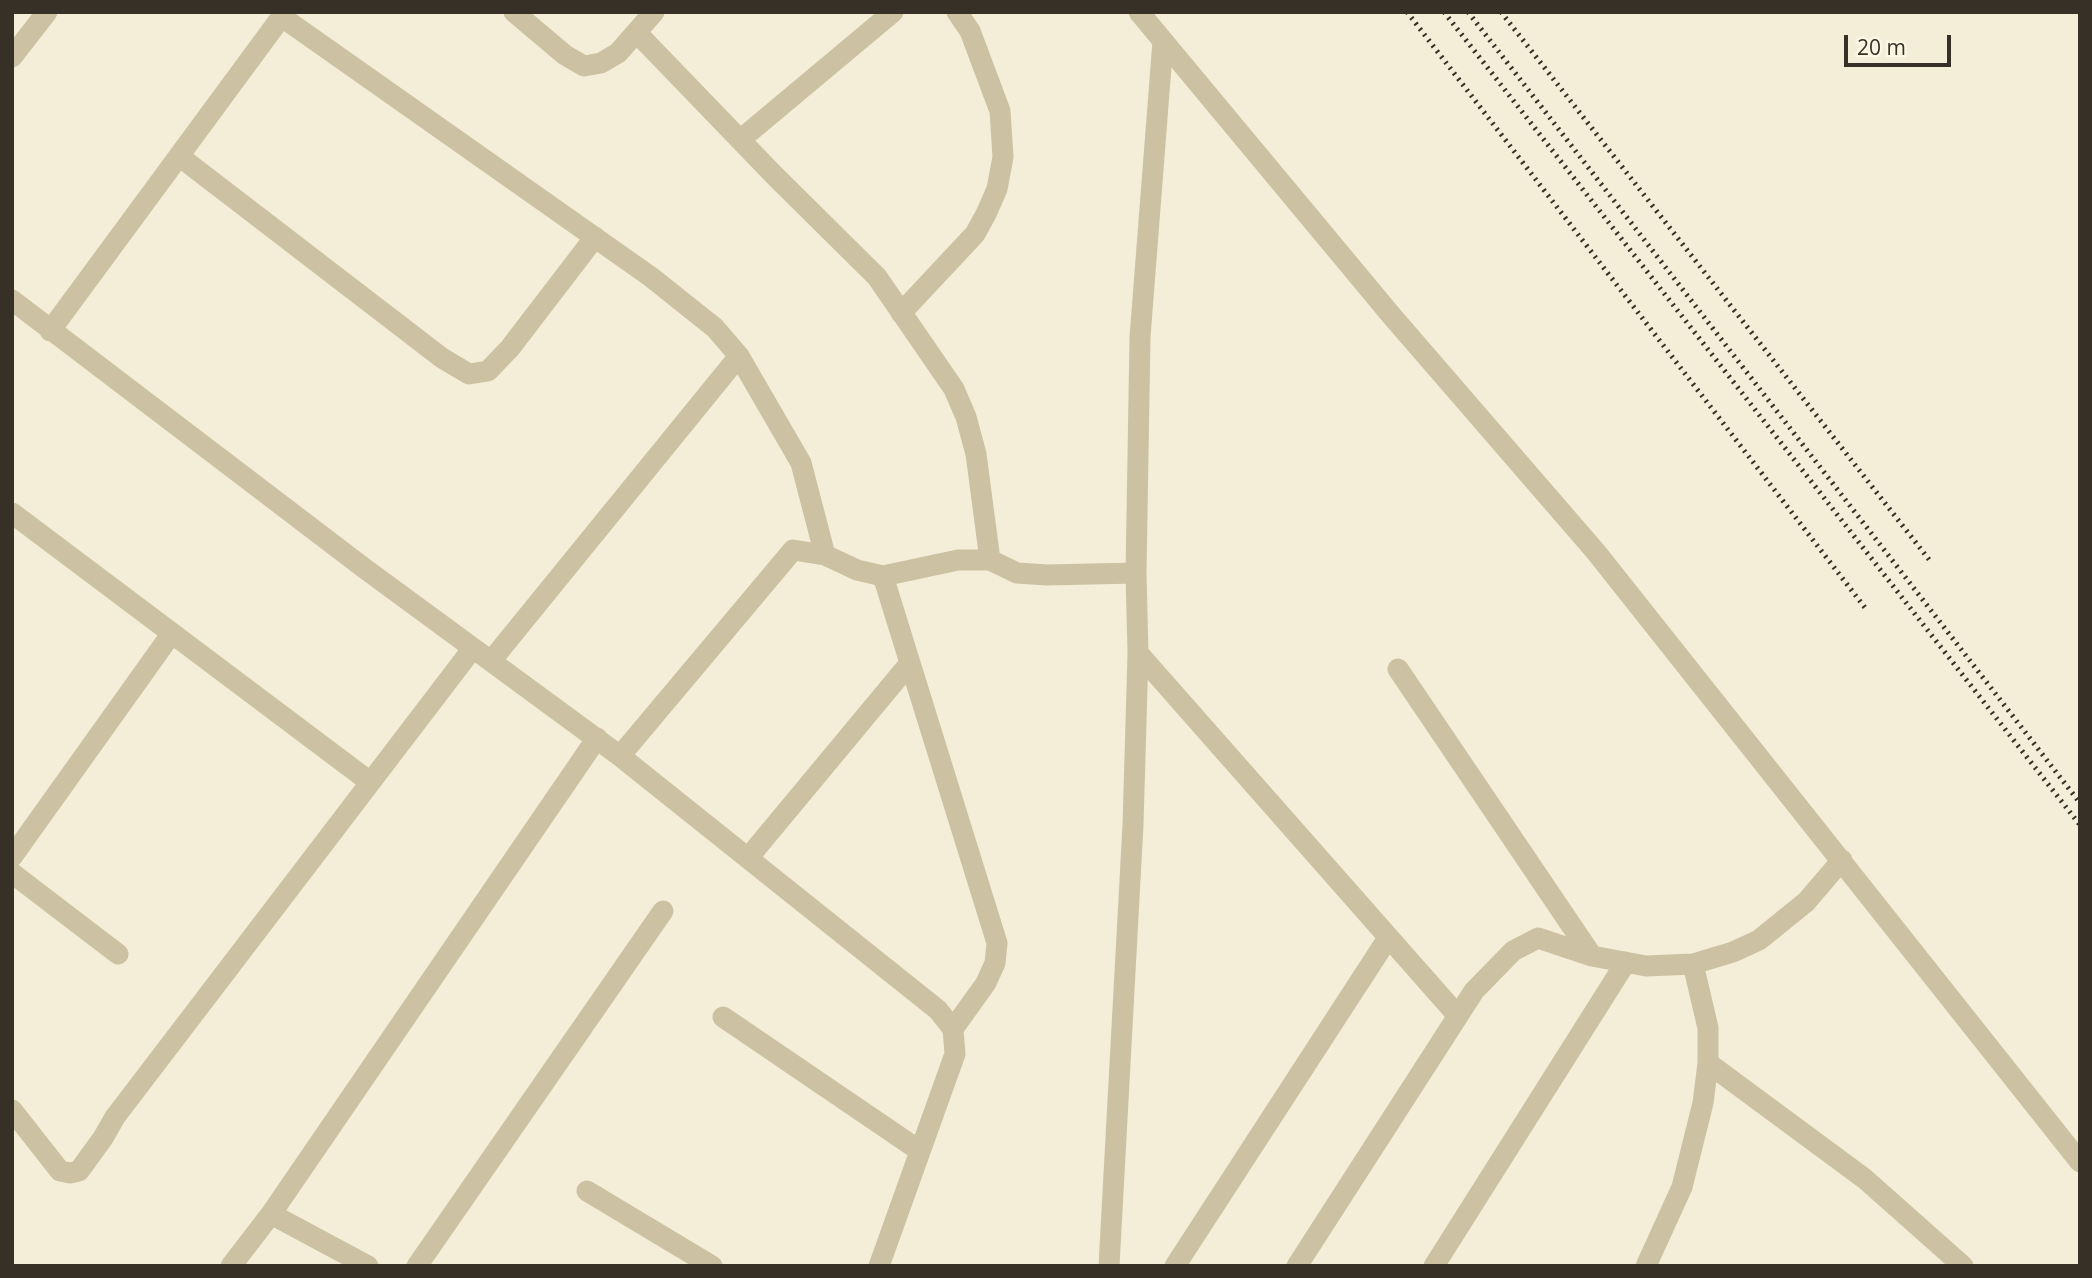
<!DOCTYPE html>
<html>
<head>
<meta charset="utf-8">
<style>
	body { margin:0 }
	#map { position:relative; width:2092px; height:1278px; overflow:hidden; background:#f4eed8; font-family:"Open Sans",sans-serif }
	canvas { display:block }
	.frame { position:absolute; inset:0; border:14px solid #373026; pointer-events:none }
	.scale { position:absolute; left:1844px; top:35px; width:107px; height:32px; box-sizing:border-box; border:4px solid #373026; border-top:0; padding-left:9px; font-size:21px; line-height:24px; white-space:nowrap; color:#373026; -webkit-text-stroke:5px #fbf7e4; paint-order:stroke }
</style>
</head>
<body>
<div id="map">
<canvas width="2092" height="1278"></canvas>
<div class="frame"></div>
<div class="scale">20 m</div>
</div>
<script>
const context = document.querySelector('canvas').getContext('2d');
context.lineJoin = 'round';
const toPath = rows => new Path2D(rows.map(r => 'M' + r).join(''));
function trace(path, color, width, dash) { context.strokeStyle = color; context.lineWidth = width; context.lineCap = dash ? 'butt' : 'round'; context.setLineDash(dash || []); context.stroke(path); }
const minor = toPath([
	[514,12,565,55,584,66,601,63,618,53,654,12],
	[1139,12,1391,315,1596,552,2080,1162],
	[282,17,651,277,715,328,739,356,801,463,825,555],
	[637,33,774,175,877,277,954,389,966,417,976,454,990,560],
	[12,57,47,12],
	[740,140,893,12],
	[179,156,442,358,469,374,488,371,510,348,595,237],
	[12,300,364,568,620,756,793,550,825,555,857,570,883,576,958,560,990,560,1017,573,1047,575,1136,573],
	[901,313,975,234,986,214,997,189,1003,157,1000,111,970,31,957,12],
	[50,331,285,12],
	[12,513,370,782],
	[883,576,997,943,995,963,986,983,953,1029],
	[1138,653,1458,1016],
	[491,661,739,356],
	[1398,669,1592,956],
	[620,756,938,1010,953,1029,955,1054,879,1266],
	[12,857,172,633],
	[748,858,910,663],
	[12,873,118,954],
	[723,1017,920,1151],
	[1708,1063,1865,1179,1963,1266],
	[12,1110,60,1171,70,1173,79,1171,103,1138,115,1117,473,648],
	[587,1191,712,1266],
	[271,1214,368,1266],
	[231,1266,271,1214,597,738],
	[417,1266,663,911],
	[1109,1266,1133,825,1138,653,1136,573,1140,337,1163,41],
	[1175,1266,1388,938],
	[1297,1266,1474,991,1513,951,1538,938,1592,956,1646,966,1693,964,1733,952,1759,940,1806,902,1842,860],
	[1434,1266,1626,962],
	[1646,1266,1682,1187,1703,1103,1708,1063,1708,1028,1693,964]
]);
const rail = toPath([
	[1407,12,1866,609],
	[1444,12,2080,825],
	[1468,12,2080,803],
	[1501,12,1931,562]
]);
trace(minor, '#cdc1a3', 21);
trace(rail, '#373026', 5, [2, 5]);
</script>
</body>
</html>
